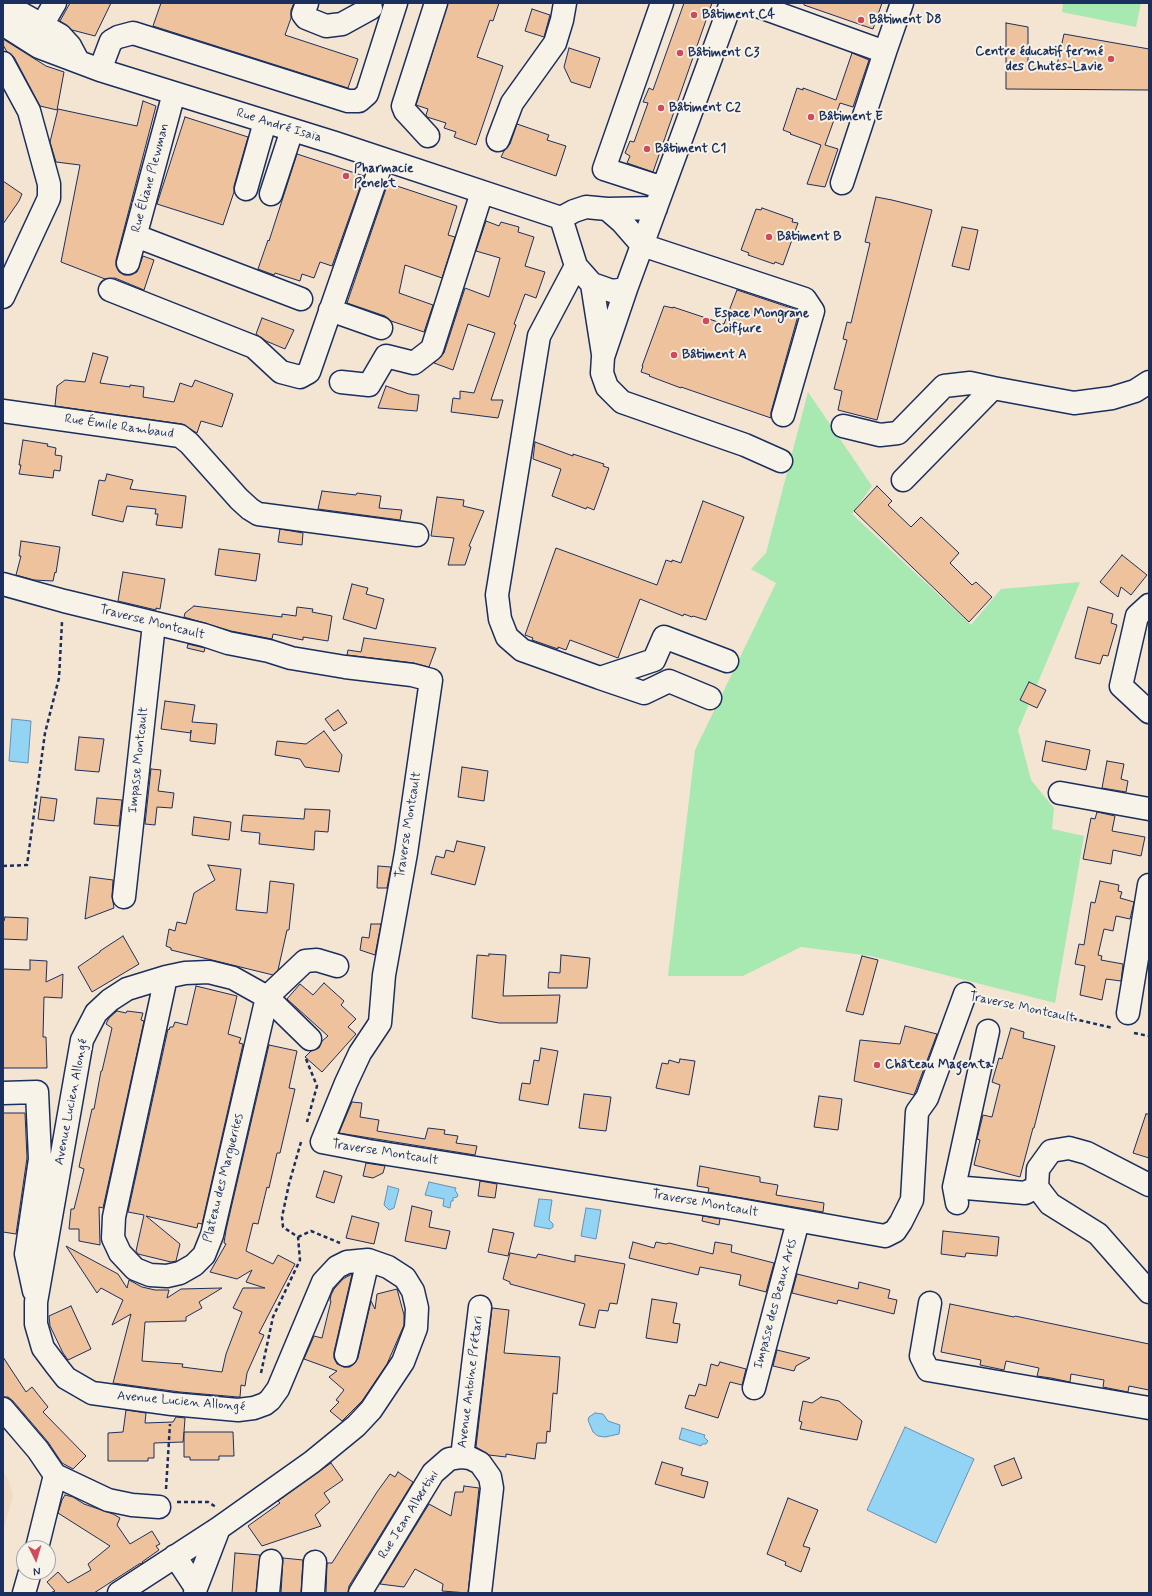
<!DOCTYPE html>
<html>
<head>
<meta charset="utf-8">
<style>
	body { margin:0 }
	#map { position:relative; width:1152px; height:1596px; overflow:hidden; background:#f4e4d2; font-family:Mynerve,sans-serif }
	canvas { display:block }
	.frame { position:absolute; inset:0; border:4px solid #1b2f5e; pointer-events:none }
	.north { position:absolute; left:16px; top:1540px; width:40px; height:40px; box-sizing:border-box; background:#f7f3e8; border:1px solid #9fa5b1; border-radius:50%; rotate:175deg; font-size:11px; font-weight:700; line-height:16px; text-align:center; color:#1b2f5e }
	.north::after { content:''; display:block; margin:auto; width:14px; height:18px; background:#d1495b; clip-path:polygon(50% 0,100% 100%,50% 72%,0 100%) }
</style>
</head>
<body>
<div id="map">
<canvas width="1152" height="1596"></canvas>
<div class="frame"></div>
<div class="north">N</div>
</div>
<script>
const context = document.querySelector('canvas').getContext('2d');
context.lineJoin = 'round';
function fillPath(path, color) { context.fillStyle = color; context.fill(path, 'evenodd'); }
const toPath = rows => new Path2D(rows.map(r => 'M' + r).join(''));
function trace(path, color, width, dash) { context.strokeStyle = color; context.lineWidth = width; context.lineCap = dash ? 'butt' : 'round'; context.setLineDash(dash || []); context.stroke(path); }
function write(font, color, halo, rows, align = 'center') {
  context.font = font + ' Mynerve,sans-serif'; context.lineWidth = 4; context.setLineDash([]); context.textBaseline = 'middle'; context.strokeStyle = halo; context.fillStyle = color; for (const [text, x, y, turn = 0] of rows) {
    context.save(); context.translate(x, y); context.rotate((+turn || 0) * Math.PI / 180); context.textAlign = isNaN(turn) ? turn : align; if (halo) context.strokeText(text, 0, 0); context.fillText(text, 0, 0); context.restore();
  }
}
const built = toPath([
	[3,1470,9,1482,13,1496,3,1531]
]);
const green = toPath([
	[1063,3,1141,3,1136,27,1062,12],
	[808,392,872,486,852,514,971,625,1001,589,1080,582,1018,730,1031,780,1054,808,1052,829,1084,836,1055,1003,871,956,801,947,743,976,668,976,695,750,776,583,751,569,766,553]
]);
const water = toPath([
	[12,719,31,721,28,763,9,761,12,719],
	[429,1182,456,1188,455,1190,458,1195,457,1197,453,1198,453,1201,451,1201,450,1208,443,1206,444,1199,425,1195,429,1182],
	[388,1186,399,1189,394,1208,389,1210,384,1205,388,1186],
	[539,1199,552,1200,549,1220,553,1224,553,1227,550,1229,534,1226,539,1199],
	[586,1208,601,1210,596,1239,581,1236,586,1208],
	[595,1413,603,1414,608,1421,620,1425,619,1434,605,1437,598,1436,593,1432,588,1420,589,1417,595,1413],
	[905,1427,974,1459,936,1543,867,1510,905,1427],
	[682,1428,705,1435,704,1437,708,1441,706,1444,702,1444,701,1446,679,1439,682,1428]
]);
const building = toPath([
	[70,3,111,3,95,36,72,30,60,21,70,3],
	[161,3,294,3,291,10,291,18,285,35,358,59,348,88,153,26,161,3],
	[448,3,499,3,493,21,490,20,477,57,503,66,476,145,454,137,456,132,444,128,446,123,427,117,426,115,428,109,416,105,448,3],
	[684,3,712,3,653,172,627,163,630,156,625,153,630,141,634,142,648,103,643,102,649,88,653,90,684,3],
	[804,3,882,3,873,29,804,5,804,3],
	[532,9,550,15,544,37,525,31,532,9],
	[1006,23,1028,27,1028,63,1057,65,1064,34,1149,49,1149,90,1006,89,1006,23],
	[3,39,46,66,64,72,57,110,40,106,14,57,7,52,3,45,3,39],
	[569,48,600,58,590,88,571,82,564,67,569,48],
	[852,53,869,60,853,107,840,103,825,145,838,149,825,187,807,184,821,145,790,134,791,133,783,130,797,88,803,90,803,88,836,100,852,53],
	[143,101,156,106,116,260,116,266,119,272,124,275,131,275,137,272,143,256,154,260,144,290,115,278,105,279,61,262,80,165,56,162,50,142,58,109,137,126,143,101],
	[185,117,248,137,234,186,234,192,223,225,157,204,185,117],
	[517,124,549,135,547,140,566,146,556,176,501,157,504,151,510,144,517,124],
	[297,154,364,176,332,266,320,262,314,278,302,274,300,281,275,273,274,275,258,269,268,240,269,241,297,154],
	[3,181,22,194,19,201,3,224,3,181],
	[388,183,457,206,448,235,455,237,442,278,405,265,399,293,433,305,424,332,391,321,385,316,347,303,388,183],
	[876,197,892,200,932,210,877,420,838,410,842,391,834,389,847,340,843,339,847,322,851,323,870,243,865,242,876,197],
	[762,208,793,219,792,222,798,223,783,265,775,262,774,264,748,255,749,253,741,250,756,209,761,210,762,208],
	[486,221,499,226,501,222,519,227,518,232,534,237,525,266,545,272,536,298,525,294,514,324,516,325,491,400,503,400,498,418,451,412,453,398,460,399,460,391,474,393,495,333,468,324,453,370,434,363,444,353,465,288,489,297,500,258,476,251,486,221],
	[962,227,978,230,969,270,952,266,962,227],
	[737,290,797,310,799,312,771,412,771,418,681,387,681,388,649,376,650,375,641,372,643,366,642,366,664,306,673,308,673,307,724,324,737,290],
	[262,318,294,330,285,349,266,341,256,334,262,318],
	[93,353,108,357,100,383,130,387,130,385,144,387,143,397,174,402,180,383,192,387,195,380,233,394,222,427,201,421,197,433,182,424,55,406,57,386,65,380,85,382,93,353],
	[386,386,409,394,419,395,417,411,378,408,386,386],
	[23,440,48,444,47,446,56,448,55,455,62,456,60,471,54,470,53,478,19,474,21,465,19,465,23,440],
	[535,442,573,456,573,454,604,464,603,466,609,468,594,510,587,507,586,509,552,496,561,469,533,459,535,442],
	[107,474,133,480,130,489,186,496,182,528,156,525,158,514,155,514,156,509,127,506,123,522,92,515,99,480,105,481,107,474],
	[877,486,892,501,888,505,911,527,921,517,959,553,950,563,972,585,976,582,992,597,969,622,854,511,877,486],
	[322,491,356,495,357,493,381,496,379,508,402,510,400,520,318,509,322,491],
	[437,497,464,500,463,506,484,511,469,546,471,547,465,565,448,565,454,538,431,536,437,497],
	[703,501,744,517,706,620,693,616,692,617,684,614,683,616,640,599,618,658,570,640,566,650,558,647,558,649,532,640,533,638,525,635,556,548,657,585,666,560,672,562,672,560,681,563,703,501],
	[280,529,303,533,302,545,278,542,280,529],
	[21,541,60,547,56,573,55,572,53,581,34,580,16,575,21,556,19,556,21,541],
	[219,549,260,554,256,581,215,575,219,549],
	[1122,555,1147,575,1131,595,1121,587,1118,597,1100,582,1122,555],
	[123,572,165,579,160,609,156,608,156,610,118,601,123,572],
	[352,584,368,588,366,594,384,599,376,629,343,619,352,584],
	[194,606,282,617,282,614,296,616,297,607,313,609,312,612,332,616,328,641,303,637,303,640,273,634,272,639,231,631,184,617,185,613,194,606],
	[1088,607,1113,614,1111,623,1117,625,1108,656,1103,655,1100,664,1075,658,1088,607],
	[364,638,436,648,429,667,414,663,347,655,348,650,361,652,364,638],
	[188,644,205,648,204,652,187,648,188,644],
	[1029,682,1046,690,1037,708,1020,700,1029,682],
	[165,701,195,705,192,722,217,724,215,744,190,741,191,730,191,733,161,729,165,701],
	[338,710,347,723,334,731,325,719,338,710],
	[324,731,342,755,339,772,305,767,300,759,275,755,277,741,306,744,324,731],
	[79,737,104,739,99,772,75,770,79,737],
	[1046,741,1090,750,1086,770,1042,761,1046,741],
	[1107,761,1124,764,1121,779,1128,781,1126,792,1102,788,1107,761],
	[462,767,488,771,484,801,458,797,462,767],
	[151,769,161,770,158,791,174,793,172,808,157,807,155,825,145,824,151,769],
	[41,797,57,799,54,821,38,819,41,797],
	[97,798,122,800,119,826,94,824,97,798],
	[305,809,330,810,328,832,315,831,314,850,259,844,260,833,241,831,243,815,304,819,305,809],
	[1097,812,1115,816,1112,831,1145,837,1141,856,1113,850,1111,864,1083,859,1091,818,1095,819,1097,812],
	[194,817,231,822,229,840,192,835,194,817],
	[457,841,485,847,475,885,431,874,436,856,444,858,446,850,454,852,457,841],
	[208,865,241,869,236,910,267,913,270,881,294,884,289,930,287,930,278,970,273,975,171,950,171,948,166,946,169,929,175,931,177,922,186,924,194,893,215,880,208,865],
	[378,866,391,867,387,888,377,888,378,866],
	[90,877,113,880,112,896,114,908,85,919,90,877],
	[1100,881,1119,885,1118,891,1122,892,1120,898,1134,902,1130,919,1116,916,1113,931,1104,929,1098,955,1102,956,1101,960,1123,964,1121,981,1106,979,1102,1000,1080,995,1085,966,1075,964,1079,944,1084,945,1091,902,1095,903,1100,881],
	[5,917,28,918,27,940,3,939,3,921,4,921,5,917],
	[371,924,381,924,375,955,360,950,362,937,369,938,371,924],
	[123,936,139,964,92,992,78,967,100,952,100,951,123,936],
	[489,954,506,955,503,996,560,995,557,1023,499,1023,472,1018,477,955,489,956,489,954],
	[561,955,590,958,587,988,548,988,549,972,560,973,561,955],
	[862,956,878,960,863,1015,846,1011,862,956],
	[30,960,47,961,46,982,63,974,62,998,44,997,43,1037,46,1037,47,1068,3,1068,3,969,30,970,30,960],
	[324,983,344,1001,341,1005,356,1019,348,1027,356,1034,322,1072,305,1057,311,1051,319,1048,322,1041,328,1036,287,999,300,984,313,995,324,983],
	[196,986,237,996,228,1034,241,1038,239,1043,243,1044,202,1224,198,1223,197,1228,146,1216,180,1244,176,1261,171,1262,138,1254,136,1251,144,1215,128,1212,168,1029,169,1030,170,1027,173,1027,175,1022,187,1025,196,986],
	[117,1011,126,1013,127,1011,143,1013,141,1020,144,1021,103,1208,99,1207,100,1245,79,1241,79,1229,69,1229,71,1209,74,1209,84,1169,79,1167,92,1109,94,1109,101,1071,102,1071,112,1028,106,1024,109,1018,117,1011],
	[905,1026,937,1034,914,1095,854,1081,860,1040,900,1044,905,1026],
	[1011,1028,1024,1032,1023,1038,1055,1046,1034,1128,1033,1128,1020,1177,974,1165,980,1140,977,1139,983,1115,992,1117,1000,1085,992,1082,999,1058,1002,1059,1011,1028],
	[269,1045,297,1051,289,1088,295,1089,280,1153,277,1153,269,1188,267,1187,258,1224,253,1223,246,1251,273,1264,278,1255,295,1264,259,1333,264,1335,247,1373,245,1386,241,1385,240,1397,238,1397,180,1392,113,1383,131,1314,112,1325,123,1300,101,1288,97,1293,66,1246,118,1274,127,1288,129,1280,142,1287,155,1290,169,1290,167,1298,181,1289,222,1288,199,1302,202,1308,186,1317,186,1321,145,1322,142,1361,183,1364,182,1367,222,1372,226,1354,242,1312,233,1308,243,1288,265,1288,246,1282,252,1270,237,1279,210,1272,226,1244,224,1243,226,1230,269,1045],
	[541,1048,558,1051,548,1105,519,1100,522,1083,530,1084,534,1060,539,1061,541,1048],
	[680,1059,695,1061,689,1095,656,1088,662,1063,668,1064,669,1060,679,1063,680,1059],
	[584,1094,611,1097,606,1131,579,1128,584,1094],
	[819,1096,842,1099,838,1130,814,1127,819,1096],
	[352,1102,362,1103,360,1117,379,1120,377,1131,425,1139,428,1128,445,1130,444,1134,458,1136,456,1143,477,1146,475,1155,339,1133,352,1102],
	[3,1113,25,1113,27,1158,16,1234,3,1232,3,1113],
	[1146,1114,1149,1114,1149,1158,1133,1153,1146,1114],
	[366,1163,385,1166,383,1173,373,1178,363,1176,366,1163],
	[700,1166,760,1177,760,1182,778,1185,776,1195,824,1203,823,1212,708,1192,709,1188,697,1186,700,1166],
	[324,1171,342,1176,334,1203,316,1197,324,1171],
	[480,1181,497,1184,495,1198,478,1196,480,1181],
	[412,1206,432,1211,429,1227,450,1231,446,1249,405,1241,412,1206],
	[352,1216,379,1223,374,1244,346,1238,352,1216],
	[703,1216,720,1219,719,1225,702,1221,703,1216],
	[493,1229,514,1233,508,1256,488,1252,493,1229],
	[943,1231,999,1237,997,1256,966,1253,965,1257,941,1254,943,1231],
	[633,1242,654,1248,656,1242,666,1244,669,1243,713,1254,715,1242,732,1245,731,1252,774,1263,766,1292,739,1285,741,1275,700,1267,698,1275,629,1258,633,1242],
	[510,1253,536,1258,538,1254,575,1262,575,1255,625,1264,617,1304,610,1303,608,1311,599,1310,595,1328,579,1325,585,1304,510,1284,510,1282,503,1279,510,1253],
	[352,1274,334,1352,334,1358,337,1364,344,1367,350,1367,355,1363,358,1358,371,1301,375,1309,377,1294,397,1289,404,1315,404,1325,387,1364,362,1401,342,1421,330,1411,339,1402,336,1400,344,1390,329,1377,337,1371,304,1359,314,1336,322,1338,331,1301,330,1301,331,1295,334,1289,343,1279,352,1274],
	[797,1274,858,1289,859,1282,890,1290,888,1298,897,1300,894,1314,838,1300,837,1304,792,1293,797,1274],
	[652,1299,677,1303,673,1323,680,1324,677,1343,646,1338,652,1299],
	[950,1304,1014,1317,1015,1316,1149,1344,1149,1390,1129,1386,1128,1392,1103,1387,1104,1380,1071,1374,1070,1382,1051,1378,1037,1376,1039,1368,1006,1361,1004,1370,980,1365,981,1360,941,1352,950,1304],
	[71,1306,91,1349,68,1360,63,1353,50,1326,49,1316,71,1306],
	[492,1308,509,1310,504,1353,560,1357,557,1394,553,1393,550,1432,547,1431,546,1443,537,1443,535,1459,506,1454,506,1457,489,1455,476,1447,492,1308],
	[777,1350,810,1358,796,1366,794,1371,773,1366,777,1350],
	[3,1357,26,1392,32,1387,48,1407,43,1412,86,1456,73,1469,62,1463,48,1442,13,1401,8,1397,3,1397,3,1357],
	[720,1362,746,1369,742,1385,730,1382,718,1418,685,1408,689,1395,695,1396,699,1384,706,1386,711,1364,718,1366,720,1362],
	[821,1397,839,1401,862,1421,857,1440,800,1429,802,1422,799,1421,803,1401,812,1403,821,1397],
	[126,1410,146,1413,145,1423,173,1422,176,1417,185,1418,184,1432,233,1432,234,1456,219,1456,219,1460,190,1460,190,1457,184,1457,184,1432,183,1442,154,1443,154,1458,148,1458,148,1461,108,1461,108,1433,123,1432,126,1410],
	[1014,1458,1022,1478,1002,1486,994,1466,1014,1458],
	[662,1462,683,1468,681,1475,708,1482,704,1498,655,1484,662,1462],
	[331,1463,343,1480,324,1493,330,1502,315,1515,321,1526,262,1546,248,1526,280,1503,278,1501,331,1463],
	[398,1472,413,1482,349,1586,348,1593,326,1593,327,1563,332,1563,377,1492,390,1474,395,1477,398,1472],
	[464,1486,479,1488,468,1593,442,1591,443,1584,415,1569,404,1587,380,1584,429,1504,451,1516,455,1492,463,1492,464,1486],
	[65,1495,73,1497,84,1504,113,1514,120,1518,117,1525,130,1544,152,1531,160,1544,156,1546,159,1550,142,1562,143,1563,139,1564,94,1593,50,1593,55,1591,47,1582,58,1572,68,1583,91,1570,88,1564,110,1546,58,1513,62,1500,65,1495],
	[788,1498,818,1510,803,1546,810,1548,801,1572,785,1565,786,1562,767,1554,788,1498],
	[235,1553,260,1555,256,1593,232,1593,235,1553],
	[283,1558,303,1560,301,1593,281,1593,283,1558]
]);
const path = toPath([
	[3,866,27,865,45,733,59,678,62,622],
	[984,998,1113,1028],
	[1134,1033,1149,1036],
	[306,1059,317,1086,307,1122],
	[298,1237,311,1231,340,1243],
	[261,1373,273,1317,300,1260,298,1237,283,1227,282,1217,289,1184,301,1142],
	[166,1489,170,1424],
	[177,1502,208,1502,216,1507]
]);
const minor = toPath([
	[307,3,303,14,306,18,326,26,342,24,371,8],
	[662,3,604,169,663,188],
	[749,3,885,52,842,183],
	[8,6,60,35,70,46,78,61],
	[3,24,39,47,100,70,335,143,561,218],
	[42,25,55,3],
	[885,52,902,3],
	[3,63,29,111,49,184,49,198,3,297],
	[100,70,111,41,118,37,133,33,348,101,359,101,367,94,396,3],
	[428,136,405,111,403,106,436,3],
	[498,140,512,103,555,43,562,20,565,3],
	[246,189,265,122],
	[271,194,292,130],
	[607,209,622,222,642,245,805,299,813,311,783,415],
	[561,218,576,266,592,284,612,291,626,289,731,3],
	[561,218,574,211,586,207,607,209,656,208],
	[136,236,301,299],
	[128,263,174,93],
	[576,266,539,336,497,595,500,619,507,637,522,650,600,678,654,660,664,637,727,661],
	[592,284,603,354],
	[626,289,603,357,602,373,607,387,622,402,745,445,781,461],
	[110,290,254,347,281,372,300,377,309,372,383,159],
	[330,310,381,328],
	[341,382,369,385,386,356,414,363,432,349,482,192],
	[3,411,180,436,189,443,239,499,250,509,258,514,417,535],
	[843,426,880,435,898,433,944,386,970,383,993,388],
	[903,480,993,388,1074,403,1112,398,1135,391,1149,382],
	[3,584,64,601,204,635,228,643,269,651,291,658,345,667,412,675,431,680,406,853,384,975,380,1023,360,1053,346,1083,322,1142,369,1151,729,1208,885,1236,895,1231,901,1222,912,1200,917,1112,927,1098,965,994],
	[1149,605,1137,616,1121,686,1149,712],
	[600,678,644,693,669,681,710,698],
	[1060,793,1149,809],
	[124,897,154,624],
	[1128,1013,1149,885],
	[310,1039,267,997,305,961,317,960,337,966],
	[3,1093,37,1092,40,1159,26,1254,34,1291],
	[1149,1185,1087,1153,1069,1148,1051,1151,1038,1169,1037,1187,1050,1204,1098,1234,1149,1292],
	[954,1187,1025,1193,1037,1187],
	[957,1203,954,1187,988,1031],
	[930,1303,921,1356,928,1370,1149,1408],
	[346,1355,368,1260],
	[754,1388,798,1221],
	[3,1409,38,1450,55,1475,37,1548],
	[462,1457,480,1307],
	[55,1475,108,1500,132,1505,159,1507],
	[175,1556,196,1588,195,1593],
	[196,1588,219,1528],
	[24,1593,30,1572],
	[119,1593,219,1528,312,1462,356,1426,371,1410,403,1362,416,1328,417,1308,413,1291,405,1278,388,1267,368,1260,347,1262,337,1267,323,1282,278,1389,270,1400,265,1404,254,1408,238,1410,172,1404,92,1393,66,1378,55,1364,43,1348,36,1324,36,1302,82,1040,96,1013,110,1000,127,989,166,977,185,973,209,972,233,978,267,997,212,1235,204,1255,194,1265,180,1273,167,1276,150,1275,135,1269,120,1253,113,1238,114,1217,166,977],
	[268,1593,271,1561],
	[313,1593,315,1562],
	[360,1593,433,1473,449,1459,462,1457,470,1458,480,1463,490,1477,492,1488,480,1593]
]);
const markers = [
	[694,15,4,"#d1495b"],
	[861,20,4,"#d1495b"],
	[680,53,4,"#d1495b"],
	[1111,59,4,"#d1495b"],
	[661,108,4,"#d1495b"],
	[811,117,4,"#d1495b"],
	[647,149,4,"#d1495b"],
	[346,176,4,"#d1495b"],
	[769,237,4,"#d1495b"],
	[706,321,4,"#d1495b"],
	[674,355,4,"#d1495b"],
	[877,1065,4,"#d1495b"]
];
const poiNames = [
	["Bâtiment C4",702,15],
	["Bâtiment D8",869,20],
	["Centre éducatif fermé",1103,52,"right"],
	["des Chutes-Lavie",1103,67,"right"],
	["Bâtiment C3",688,53],
	["Bâtiment C2",669,108],
	["Bâtiment E",819,117],
	["Bâtiment C1",655,149],
	["Pharmacie",354,169],
	["Penelet",354,184],
	["Bâtiment B",777,237],
	["Espace Mongrane",714,314],
	["Coiffure",714,329],
	["Bâtiment A",682,355],
	["Château Magenta",885,1065]
];
const streetNames = [
	["Rue André Isaïa",279,126,17],
	["Rue Éliane Plewman",151,178,-75],
	["Rue Émile Rambaud",119,427,8],
	["Traverse Montcault",152,623,14],
	["Impasse Montcault",139,760,-84],
	["Traverse Montcault",409,825,-81],
	["Traverse Montcault",1022,1008,12],
	["Avenue Lucien Allongé",72,1102,-79],
	["Traverse Montcault",385,1153,9],
	["Plateau des Marguerites",224,1178,-76],
	["Traverse Montcault",705,1204,10],
	["Impasse des Beaux Arts",776,1304,-75],
	["Avenue Antoine Prétari",471,1382,-83],
	["Avenue Lucien Allongé",181,1402,5],
	["Rue Jean Albertini",409,1515,-58]
];
fillPath(built, '#f2dac2');
fillPath(green, '#a8e8b1');
fillPath(water, '#93d3f4');
trace(water, '#6391b8', 1);
fillPath(building, '#eec29d');
trace(building, '#1b2f5e', 1);
trace(minor, '#1b2f5e', 25);
trace(path, '#1b2f5e', 2.5, [4, 3]);
trace(minor, '#f7f3e8', 22);
for (const [x, y, r, color] of markers) { const dot = new Path2D(); dot.arc(x, y, r, 0, 2 * Math.PI); context.fillStyle = color; context.fill(dot); trace(dot, '#f7f3e8', 1.5); }
write('bold 13px', '#1b2f5e', '#f7f3e8', poiNames, 'left');
write('13px', '#1b2f5e', '#f7f3e8', streetNames);
</script>
</body>
</html>
